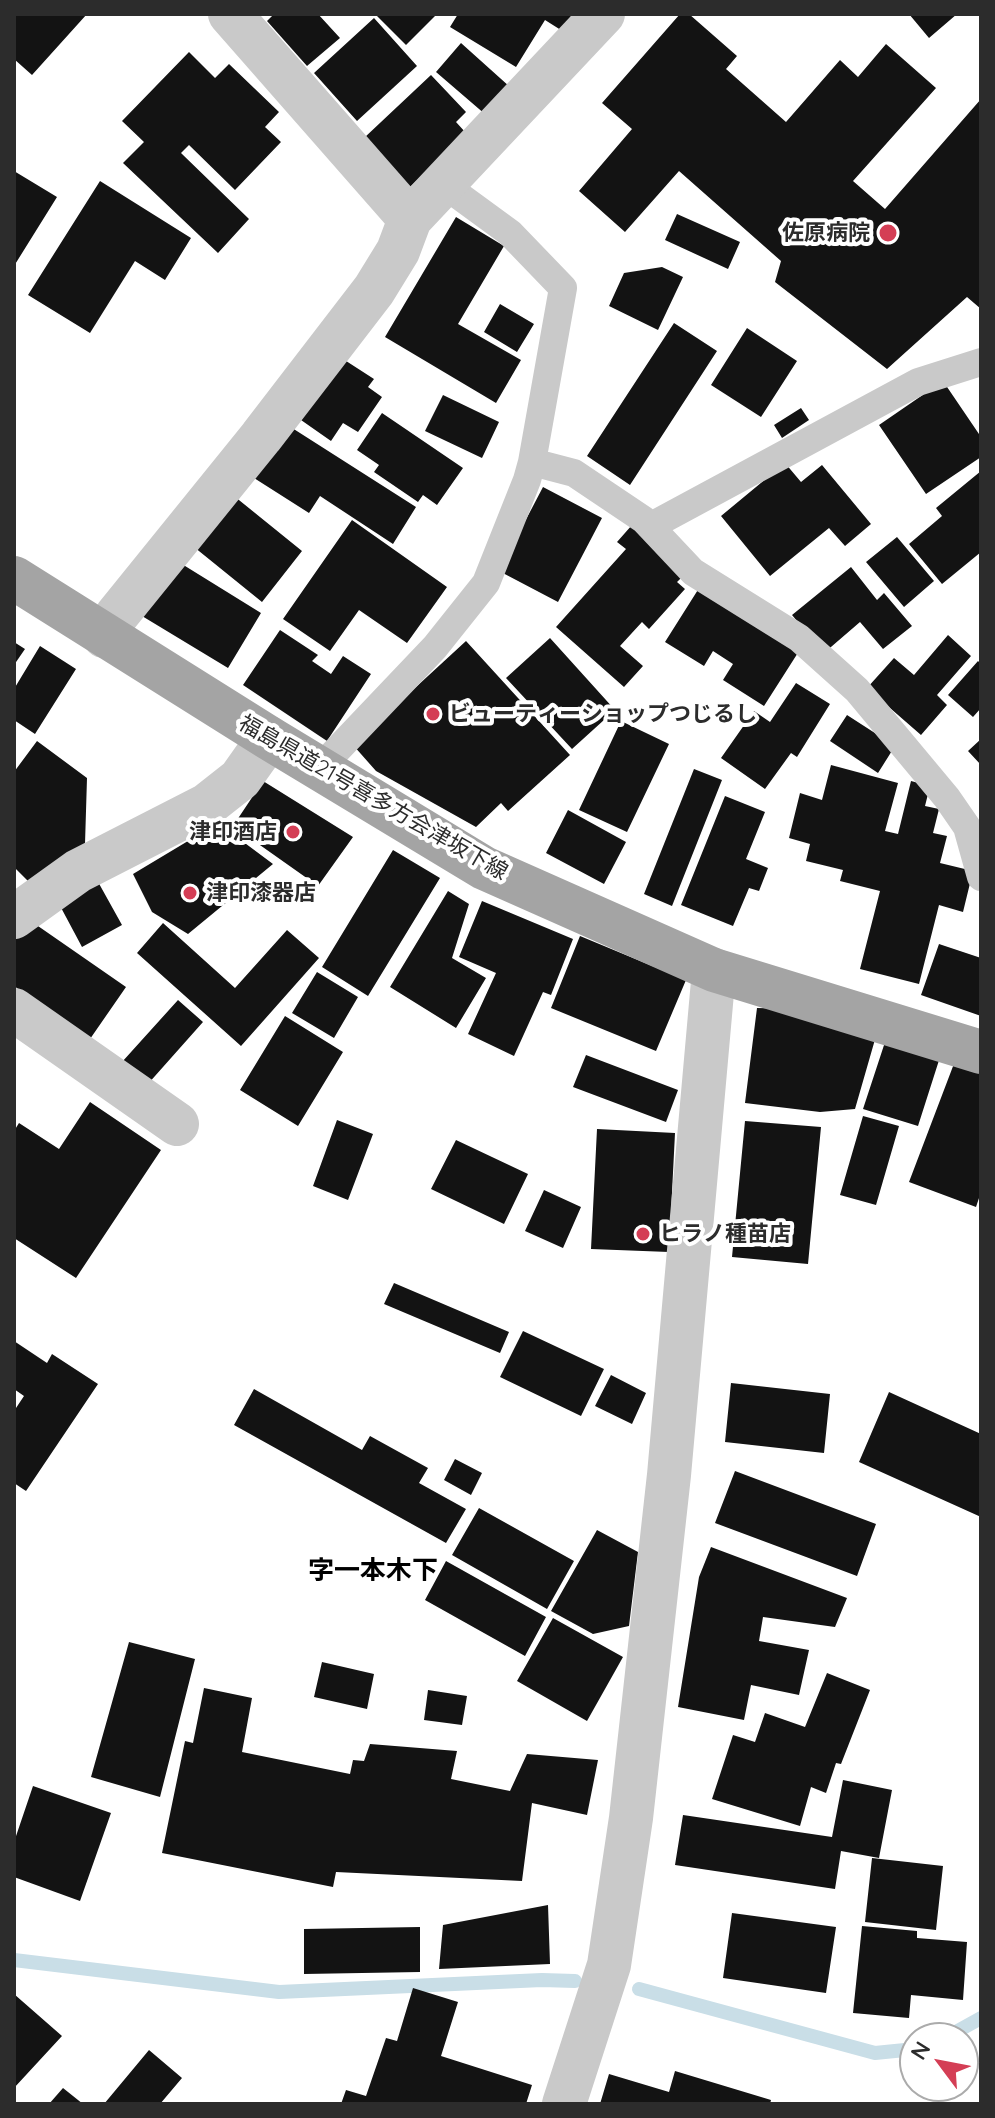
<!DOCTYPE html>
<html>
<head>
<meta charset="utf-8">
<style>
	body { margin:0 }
	#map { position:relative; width:995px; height:2118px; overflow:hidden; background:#fff; font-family:Quicksand,sans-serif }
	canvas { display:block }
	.frame { position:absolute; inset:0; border:16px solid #2c2c2c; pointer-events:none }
	.north { position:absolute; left:899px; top:2022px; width:80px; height:80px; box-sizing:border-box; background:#fff; border:2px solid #ababab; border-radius:50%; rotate:302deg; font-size:22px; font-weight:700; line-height:32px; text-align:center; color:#2c2c2c }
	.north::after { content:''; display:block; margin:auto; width:28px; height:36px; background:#d43e55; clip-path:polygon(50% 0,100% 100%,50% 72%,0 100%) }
</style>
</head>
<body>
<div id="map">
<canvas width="995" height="2118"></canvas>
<div class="frame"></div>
<div class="north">N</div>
</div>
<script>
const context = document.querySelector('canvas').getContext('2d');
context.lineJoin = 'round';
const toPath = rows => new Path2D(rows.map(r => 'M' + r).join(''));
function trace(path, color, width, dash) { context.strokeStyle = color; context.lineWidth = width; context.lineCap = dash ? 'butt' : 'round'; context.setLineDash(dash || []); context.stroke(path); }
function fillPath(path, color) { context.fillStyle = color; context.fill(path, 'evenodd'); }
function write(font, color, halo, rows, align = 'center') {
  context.font = font + ' Quicksand,"Noto Sans JP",sans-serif'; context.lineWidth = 8; context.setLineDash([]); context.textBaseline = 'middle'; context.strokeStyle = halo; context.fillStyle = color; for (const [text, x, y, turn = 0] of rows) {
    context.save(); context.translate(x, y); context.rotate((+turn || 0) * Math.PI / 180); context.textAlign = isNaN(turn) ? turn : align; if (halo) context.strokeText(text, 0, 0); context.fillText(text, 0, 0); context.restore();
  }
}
const stream = toPath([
	[14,1960,279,1992,542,1980,575,1981],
	[639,1989,875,2053,915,2049],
	[945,2038,981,2018]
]);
const building = toPath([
	[14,14,87,14,32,75,14,59],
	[274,14,318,14,340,38,307,66,267,21],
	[375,14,437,14,406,45],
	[458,14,575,14,564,32,545,20,516,67,450,27],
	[680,14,689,14,737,56,726,69,786,122,840,60,858,77,886,44,936,88,853,181,885,209,981,99,981,309,967,297,887,369,775,282,781,261,679,171,625,232,579,191,632,129,602,103],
	[909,14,957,14,929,38],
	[374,18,417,66,357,121,314,73],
	[461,43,510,87,486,115,436,72],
	[189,52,215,78,229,64,279,112,265,127,281,142,235,190,189,145,181,153,249,219,218,253,123,163,144,142,122,121],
	[431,75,466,112,456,122,466,133,410,187,364,138],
	[14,171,57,197,14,266],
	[100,181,191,238,165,280,135,261,90,333,28,295],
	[677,214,740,242,728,269,665,240],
	[456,217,504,246,458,324,521,360,496,403,385,337],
	[662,267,683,277,658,330,609,306,624,273],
	[500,304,534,324,517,352,484,332],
	[674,323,717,351,630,485,587,456],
	[747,328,797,361,761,417,711,385],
	[343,359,374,379,368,387,382,397,358,432,343,423,331,441,301,420],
	[943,381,981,437,981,457,926,494,879,425],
	[443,395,499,422,482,458,425,431],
	[801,408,809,420,782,438,774,425],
	[382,413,463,468,437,505,423,495,418,502,374,472,379,465,357,450],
	[289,426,416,507,393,544,320,496,309,513,254,478],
	[785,463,801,482,822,465,871,524,845,546,829,528,770,576,721,516],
	[981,471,981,552,942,584,909,544,942,516,936,508],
	[543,487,602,518,558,602,499,571],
	[234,496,302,551,262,602,194,547],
	[352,520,447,587,407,643,359,610,330,651,283,619],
	[632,525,686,573,677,582,685,589,649,629,642,622,620,646,643,666,624,687,556,627,626,549,617,542],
	[897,537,934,581,904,607,866,562],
	[177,561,261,613,228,668,142,616],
	[851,567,877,600,884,593,912,626,883,649,860,622,824,653,792,615],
	[701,585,801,648,764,706,723,680,733,664,713,651,704,666,665,642],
	[280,630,318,655,312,661,331,674,343,656,371,674,327,741,243,685],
	[948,635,971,656,937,695,947,705,921,735,867,688,894,658,914,675],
	[550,638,615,710,572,749,506,678],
	[466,641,570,755,508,811,501,803,476,827,376,771,353,745],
	[14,642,25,649,14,665],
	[40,646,76,669,35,734,14,720,14,689],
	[978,661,981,664,981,708,973,717,948,695],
	[796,683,830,704,797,757,791,753,765,789,721,758,754,711,770,722],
	[847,715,895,746,878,773,830,741],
	[621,721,669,744,627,832,579,810],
	[981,739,981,765,968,751],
	[37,741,87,778,85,844,29,882,14,867,14,772],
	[831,765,898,783,885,831,898,834,911,781,930,786,925,806,939,809,933,833,947,836,940,863,973,871,963,912,939,905,919,984,860,969,880,891,840,881,843,870,806,861,810,844,789,838,800,793,822,800],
	[694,769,722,780,672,906,644,894],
	[263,781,353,837,318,886,233,826],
	[725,796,765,812,746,859,768,868,759,891,749,888,733,926,681,905],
	[568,810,626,842,604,884,546,853],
	[218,823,273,864,188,934,152,912,133,874],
	[393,850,440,878,368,996,322,967],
	[97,880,122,925,82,947,58,902],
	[448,891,469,904,452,958,486,978,456,1028,390,987],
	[482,901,573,939,551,995,543,992,514,1056,468,1034,496,973,459,957],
	[25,917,126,987,90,1039,14,986,14,933],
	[163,923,235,988,287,930,319,958,241,1046,137,953],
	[580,936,686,980,656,1051,551,1008],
	[939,944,981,958,981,1016,921,995],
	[317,972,358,997,334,1038,292,1013],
	[178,1000,203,1022,147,1085,122,1062],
	[757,1008,796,1009,876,1036,855,1109,820,1112,745,1103],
	[285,1016,343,1052,298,1126,240,1090],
	[887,1036,941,1054,918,1126,863,1109],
	[586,1055,678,1090,666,1122,573,1087],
	[955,1061,981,1071,981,1192,976,1207,909,1182],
	[90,1102,161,1150,76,1278,14,1238,14,1131,19,1123,59,1149],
	[863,1116,899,1126,876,1205,840,1195],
	[337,1120,373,1134,348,1200,313,1186],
	[745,1121,821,1127,808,1264,732,1257],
	[597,1129,675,1133,669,1252,591,1249],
	[456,1140,528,1174,504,1224,431,1189],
	[544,1190,581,1207,563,1248,525,1231],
	[394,1283,509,1332,500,1353,384,1304],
	[523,1331,604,1369,581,1416,500,1377],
	[14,1341,47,1363,52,1354,98,1384,26,1491,14,1483,14,1411,24,1396,14,1389],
	[611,1375,646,1393,632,1424,595,1406],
	[731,1383,830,1394,824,1453,725,1442],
	[254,1389,362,1450,370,1436,428,1468,419,1483,466,1509,446,1543,234,1425],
	[889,1392,981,1434,981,1517,859,1462],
	[455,1459,482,1473,471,1495,444,1480],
	[735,1471,876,1524,857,1576,715,1523],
	[479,1508,574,1561,547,1609,452,1555],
	[597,1530,638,1552,629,1626,593,1634,551,1611],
	[711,1547,847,1598,835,1627,763,1617,759,1641,809,1650,799,1695,751,1685,744,1720,678,1707,699,1577],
	[446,1561,546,1617,525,1656,425,1600],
	[553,1618,623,1657,587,1721,517,1681],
	[129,1642,195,1659,160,1797,91,1777],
	[322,1662,374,1674,367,1709,314,1697],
	[827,1673,870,1690,841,1764,836,1763,826,1793,811,1787,800,1826,712,1799,733,1735,755,1742,765,1713,805,1727],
	[204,1688,252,1698,242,1752,350,1774,353,1760,364,1761,370,1744,457,1751,451,1779,510,1791,527,1754,598,1760,587,1815,532,1803,522,1881,336,1872,333,1887,162,1853,185,1741,193,1743],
	[428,1690,467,1696,462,1725,424,1720],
	[843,1780,892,1790,879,1858,841,1851,835,1889,675,1865,683,1815,832,1837],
	[33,1786,111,1813,80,1901,14,1877,14,1842],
	[872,1858,943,1866,936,1930,865,1922],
	[548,1905,550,1964,439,1969,443,1925],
	[732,1913,836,1927,826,1993,723,1978],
	[862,1926,917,1931,917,1938,967,1942,963,2000,911,1995,909,2018,853,2013],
	[420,1927,420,1972,304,1974,304,1929],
	[413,1988,458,2002,441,2056,532,2085,526,2104,341,2104,346,2090,366,2096,386,2038,397,2041],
	[14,1994,62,2036,14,2088],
	[149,2050,182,2078,160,2104,104,2104],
	[675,2071,771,2100,770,2104,600,2104,609,2074,669,2092],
	[63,2088,83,2104,49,2104]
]);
const lane = toPath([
	[532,462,574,473,644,520,693,572,799,638,857,690,947,798,967,827,981,877],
	[651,526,918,382,981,362],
	[319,769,435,647,486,583,527,480,532,462,563,288,510,233,443,184]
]);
const street = toPath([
	[230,14,410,219],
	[104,636,117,615,261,437,374,290,398,251,410,219,603,14],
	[14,917,78,871,207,805,240,779,269,738],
	[14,1010,177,1124],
	[564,2104,609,1965,631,1818,669,1475,714,970]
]);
const primary = toPath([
	[14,578,269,738,484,868,714,970,981,1052]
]);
const markers = [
	[888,233,10,"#d43e55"],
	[433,714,8,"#d43e55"],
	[293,832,8,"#d43e55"],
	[190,893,8,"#d43e55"],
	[643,1234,8,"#d43e55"]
];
const poiNames = [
	["佐原病院",870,233,"right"],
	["ビューティーショップつじるし",449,714],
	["津印酒店",277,832,"right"],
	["津印漆器店",206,893],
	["ヒラノ種苗店",659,1234]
];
const streetNames = [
	["福島県道21号喜多方会津坂下線",373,798,30]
];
const quarterNames = [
	["字一本木下",373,1571]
];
trace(stream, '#c9dee7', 14);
fillPath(building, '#131313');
trace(lane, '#c9c9c9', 28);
trace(street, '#c9c9c9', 44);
trace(primary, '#a4a4a4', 44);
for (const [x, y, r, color] of markers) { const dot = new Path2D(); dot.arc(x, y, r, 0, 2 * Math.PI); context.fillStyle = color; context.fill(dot); trace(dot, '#fff', 3); }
write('bold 22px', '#2c2c2c', '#fff', poiNames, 'left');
write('22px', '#2c2c2c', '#fff', streetNames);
write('bold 26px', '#000', '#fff', quarterNames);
</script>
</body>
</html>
